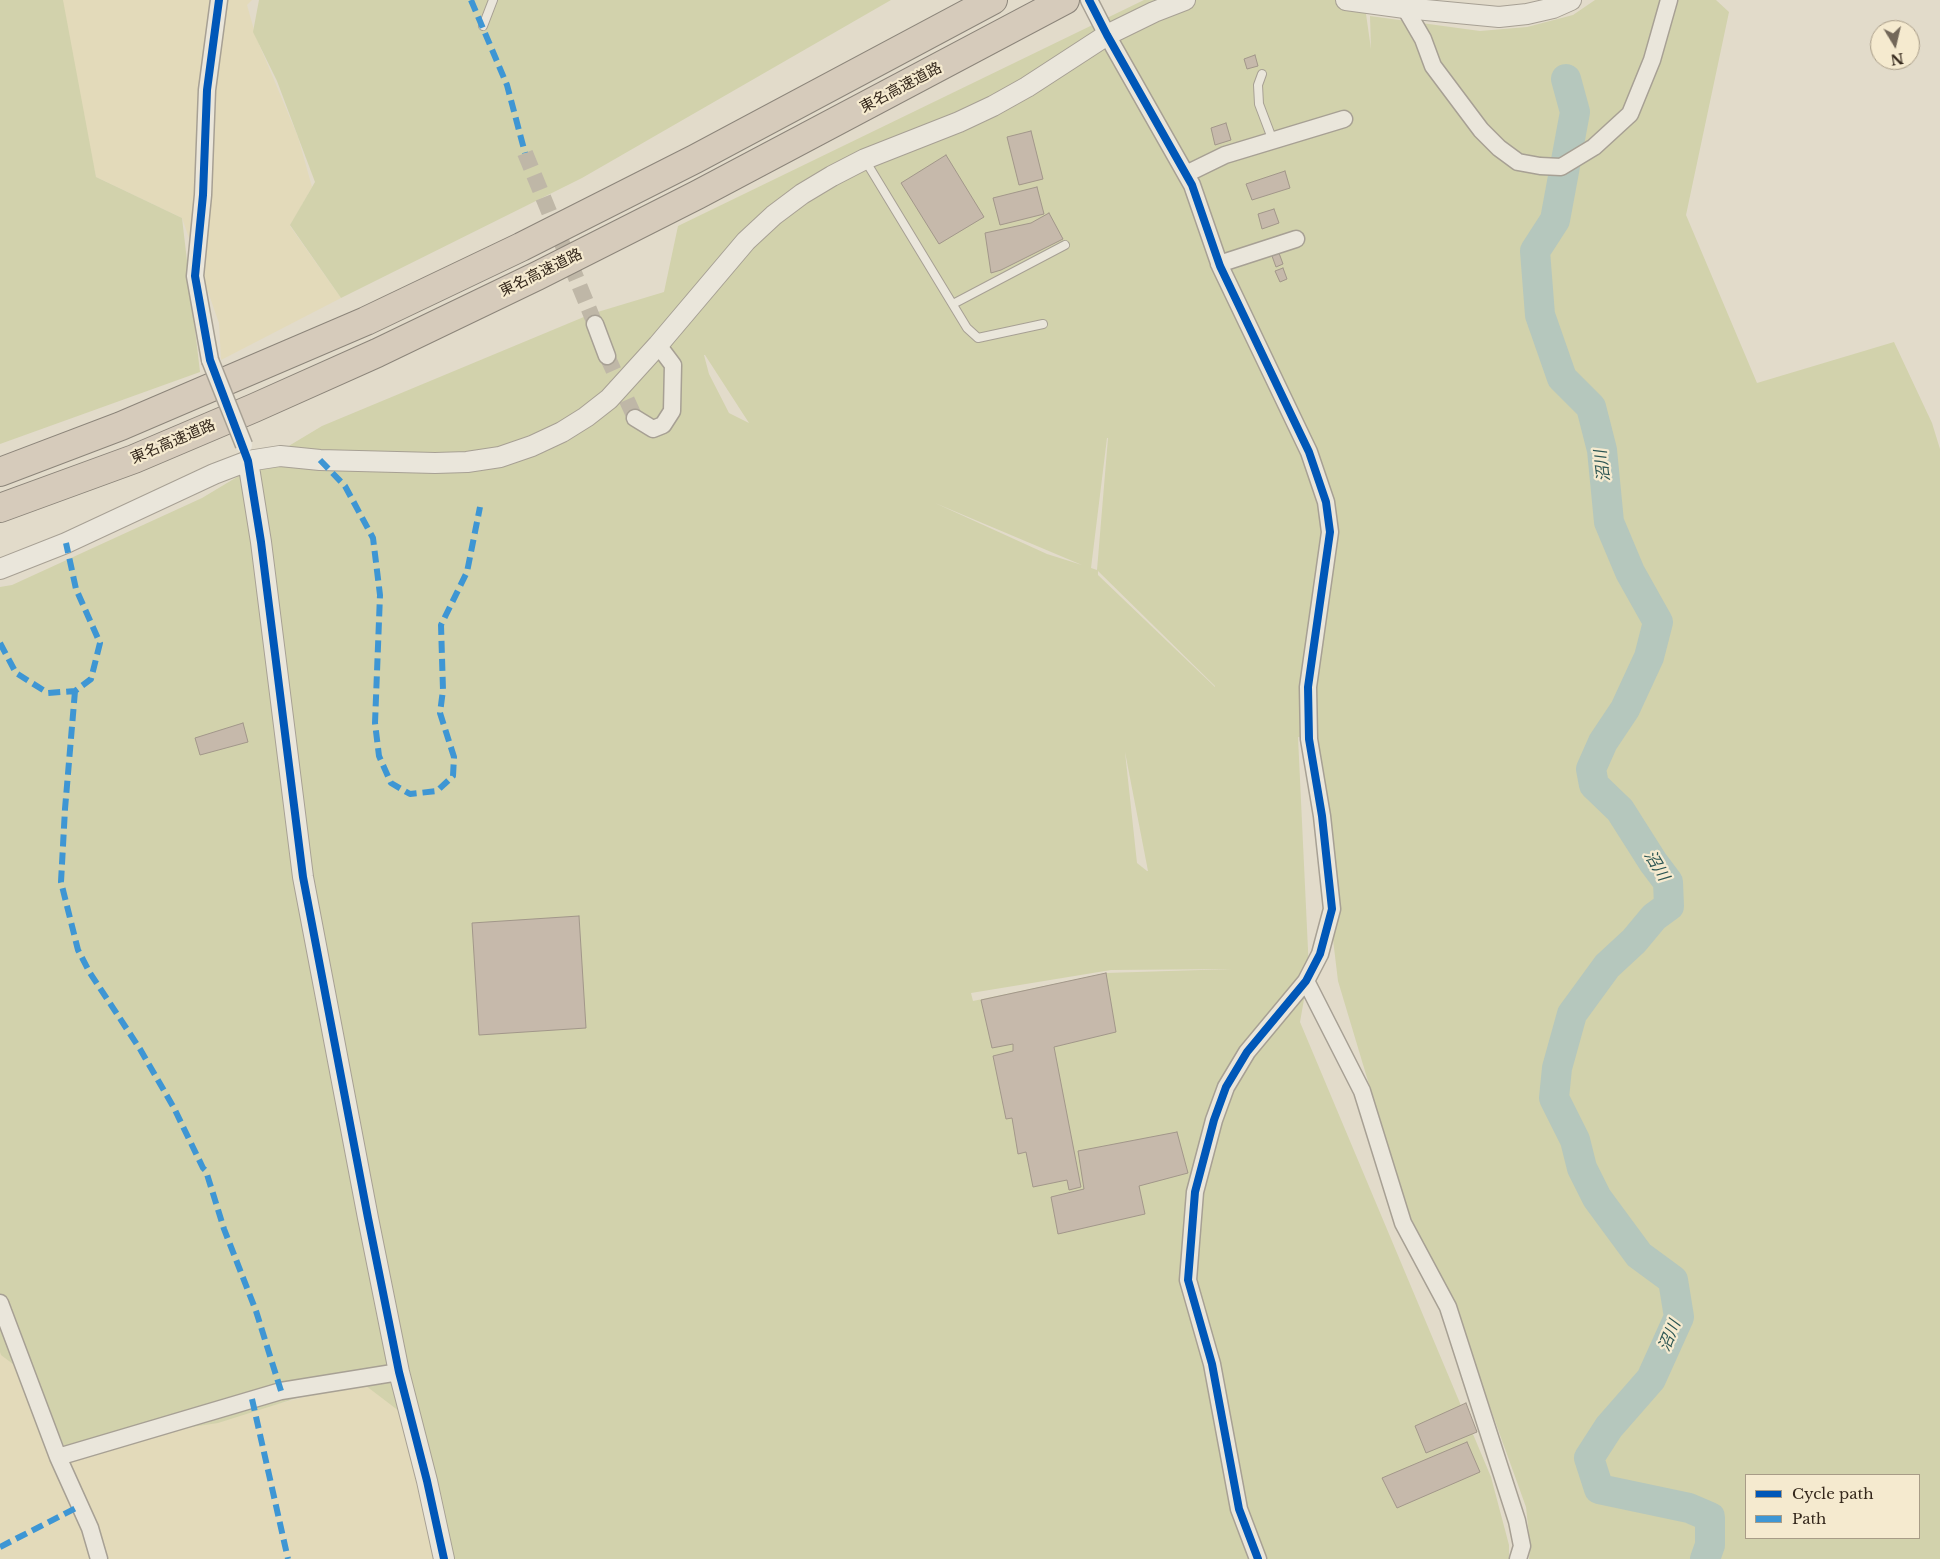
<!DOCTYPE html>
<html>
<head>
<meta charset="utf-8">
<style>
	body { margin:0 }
	#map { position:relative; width:1940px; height:1559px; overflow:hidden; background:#e2dbca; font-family:"Libre Baskerville",serif }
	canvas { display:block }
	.legend { position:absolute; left:1745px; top:1474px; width:175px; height:65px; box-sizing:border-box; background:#f5eacf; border:1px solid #a89c87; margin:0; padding:6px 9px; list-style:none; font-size:15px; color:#35281c }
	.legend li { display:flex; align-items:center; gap:10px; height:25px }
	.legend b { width:25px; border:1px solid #a89c87 }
	.north { position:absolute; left:1870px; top:20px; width:50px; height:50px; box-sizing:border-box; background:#f5eacf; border:1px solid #a89c87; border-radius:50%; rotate:171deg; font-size:14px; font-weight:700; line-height:20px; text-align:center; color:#35281c }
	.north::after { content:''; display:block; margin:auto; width:18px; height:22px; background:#726759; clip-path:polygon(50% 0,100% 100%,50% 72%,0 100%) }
</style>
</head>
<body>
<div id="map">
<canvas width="1940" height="1559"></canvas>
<ul class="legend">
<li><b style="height:6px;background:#0057b8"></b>Cycle path</li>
<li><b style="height:6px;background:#3e96d4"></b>Path</li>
</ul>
<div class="north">N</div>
</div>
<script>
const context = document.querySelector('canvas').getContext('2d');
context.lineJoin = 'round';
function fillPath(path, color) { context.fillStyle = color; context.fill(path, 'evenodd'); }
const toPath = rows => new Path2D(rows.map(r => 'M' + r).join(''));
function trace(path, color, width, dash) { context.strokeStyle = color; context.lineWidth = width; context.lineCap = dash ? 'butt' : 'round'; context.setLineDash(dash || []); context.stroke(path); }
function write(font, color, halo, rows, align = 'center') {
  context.font = font + ' "Libre Baskerville","Noto Sans JP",serif'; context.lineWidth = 4.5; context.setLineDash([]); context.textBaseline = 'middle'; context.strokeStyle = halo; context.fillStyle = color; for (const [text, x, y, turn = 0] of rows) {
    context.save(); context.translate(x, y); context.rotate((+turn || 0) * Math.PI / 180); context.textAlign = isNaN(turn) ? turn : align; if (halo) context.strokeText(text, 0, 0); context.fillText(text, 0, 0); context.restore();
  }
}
const farmland = toPath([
	[58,0,252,0,247,5,256,37,298,137,312,187,290,226,341,298,221,360,219,323,182,218,96,177],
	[0,1305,58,1457,255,1410,399,1372,445,1559,0,1559]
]);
const green = toPath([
	[0,0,63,0,96,177,182,218,200,372,0,444],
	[259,0,891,0,582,178,341,298,290,225,315,182,277,81,253,32],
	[1144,0,1364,0,1371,49,1370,16,1480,31,1527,27,1573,15,1595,0,1716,0,1729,12,1686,215,1757,383,1894,342,1932,423,1940,449,1940,1559,1529,1559,1530,1545,1526,1507,1451,1299,1406,1208,1338,981,1309,739,1298,737,1309,971,1300,1022,1491,1477,1509,1545,1509,1559,441,1559,399,1411,357,1379,218,1423,64,1446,38,1383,1,1355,0,1352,0,587,12,585,202,498,322,426,591,314,664,292,678,226],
	[704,355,705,355,749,423,729,413,709,374],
	[1107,438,1108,438,1097,570,1091,568],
	[935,503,1082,565,1047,554],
	[1098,571,1215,686,1215,687,1098,575],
	[1125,752,1148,871,1147,871,1137,863],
	[1232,969,1106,973,973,1001,971,993,1111,970],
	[1746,1475,1919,1475,1919,1538,1746,1538]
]);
const river = toPath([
	[1566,79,1575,112,1555,220,1535,251,1540,315,1562,378,1591,407,1602,450,1609,522,1630,572,1658,622,1649,657,1625,709,1603,742,1591,769,1594,785,1620,810,1653,862,1668,882,1669,906,1654,917,1634,941,1607,966,1572,1014,1557,1068,1554,1098,1575,1140,1582,1168,1597,1198,1639,1255,1673,1280,1679,1317,1651,1379,1609,1427,1589,1458,1599,1489,1689,1508,1710,1517,1710,1545,1705,1559]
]);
const building = toPath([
	[1255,55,1258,66,1247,69,1244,59,1255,55],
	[1226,123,1231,140,1215,145,1211,128,1226,123],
	[1031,131,1043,179,1019,185,1007,137,1031,131],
	[946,155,984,217,939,244,901,183,946,155],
	[1285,171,1290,188,1252,200,1246,184,1285,171],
	[1037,187,1044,214,1000,225,993,198,1037,187],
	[1274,209,1279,223,1262,229,1258,214,1274,209],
	[1049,213,1063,239,1001,270,991,273,985,233,1031,223,1049,213],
	[1279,253,1283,264,1276,267,1272,256,1279,253],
	[1283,268,1287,279,1280,282,1275,271,1283,268],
	[243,723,248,742,200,755,195,738,243,723],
	[579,916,586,1028,479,1035,472,923,579,916],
	[1106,973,1116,1032,1054,1047,1081,1187,1069,1190,1067,1180,1033,1187,1026,1152,1018,1154,1012,1118,1006,1119,993,1056,1013,1051,1013,1044,992,1048,981,1000,1106,973],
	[1177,1132,1188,1173,1139,1186,1145,1214,1058,1234,1051,1197,1084,1189,1078,1151,1177,1132],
	[1466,1403,1477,1432,1426,1453,1415,1426,1466,1403],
	[1467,1442,1480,1472,1397,1508,1382,1478,1467,1442]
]);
const minorTunnel = toPath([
	[525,153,595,324],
	[607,356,635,418]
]);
const service = toPath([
	[483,26,493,0],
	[1262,74,1258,85,1259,104,1273,141],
	[865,160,967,328,978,338,1043,324],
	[953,304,1065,245]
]);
const minor = toPath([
	[1089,0,1107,35,1192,185,1220,266,1309,452,1326,502,1330,532,1308,687,1309,739,1322,816,1332,909,1320,954,1306,981,1247,1052,1226,1087,1214,1120,1195,1192,1188,1280,1212,1364,1239,1509,1258,1559],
	[1405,8,1423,39,1433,66,1481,130,1499,148,1518,162,1540,166,1561,167,1594,147,1630,114,1652,60,1669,0],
	[1186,174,1225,155,1344,119],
	[1219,264,1296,239],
	[595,324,607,356],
	[210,360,195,276,203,195,207,90,219,0],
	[635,418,653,429,663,425,672,411,673,365,658,345],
	[1306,981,1362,1091,1403,1223,1448,1307,1517,1521,1522,1546,1518,1559],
	[0,1303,58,1457,90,1528,99,1559],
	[58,1457,281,1391,399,1372]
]);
const tertiary = toPath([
	[1346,0,1405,8,1499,17,1527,14,1553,8,1571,0],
	[248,461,261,542,303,877,368,1218,399,1372,427,1481,444,1559],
	[0,569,66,543,214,474,248,461,280,456,320,460,435,463,467,462,500,457,532,446,562,432,586,417,609,399,658,345,746,241,774,215,802,194,832,176,865,159,959,122,993,106,1027,87,1107,35,1154,12,1185,0]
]);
const motorway = toPath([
	[0,472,121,426,366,321,521,247,695,159,993,0],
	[0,508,134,459,254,408,377,353,537,276,697,195,1065,0]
]);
const minorBridge = toPath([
	[210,360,244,445]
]);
const quiet = toPath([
	[471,0,507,85,525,153],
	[320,460,345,486,373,538,380,595,375,723,379,756,391,783,410,794,437,791,453,776,454,757,440,713,443,690,441,625,467,572,480,507],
	[0,643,16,673,48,693,75,691,91,679,100,643,76,589,66,543],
	[75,691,65,809,61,882,78,950,90,973,140,1049,174,1108,203,1168,206,1171,224,1229,256,1311,281,1391],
	[252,1399,288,1559],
	[0,1547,80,1506]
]);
const cycleway = toPath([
	[219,0,207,90,203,195,195,276,210,360,248,461,261,542,303,877,368,1218,399,1372,427,1481,444,1559],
	[1089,0,1107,35,1192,185,1220,266,1309,452,1326,502,1330,532,1308,687,1309,739,1322,816,1332,909,1320,954,1306,981,1247,1052,1226,1087,1214,1120,1195,1192,1188,1280,1212,1364,1239,1509,1258,1559]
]);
const streetNames = [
	["東名高速道路",901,88,-28],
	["東名高速道路",541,273,-26],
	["東名高速道路",173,442,-23]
];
const waterNames = [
	["沼川",1603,466,-97],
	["沼川",1656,866,59],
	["沼川",1670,1336,-68]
];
fillPath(farmland, '#e3daba');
fillPath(green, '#d2d2ac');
trace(river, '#b5c7bd', 30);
fillPath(building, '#c6b9ab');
trace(building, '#a2978a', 1);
trace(minorTunnel, '#bfb7a7', 16, [16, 8]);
trace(service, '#a7a094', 10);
trace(minor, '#a7a094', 19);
trace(tertiary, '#a7a094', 22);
trace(motorway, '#8c857a', 30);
trace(service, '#eae6db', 8);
trace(minor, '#eae6db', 16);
trace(tertiary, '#eae6db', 20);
trace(motorway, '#d6cbbb', 28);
trace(minorBridge, '#a7a094', 19, []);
trace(minorBridge, '#eae6db', 16);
trace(quiet, '#3e96d4', 6, [12, 6]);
trace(cycleway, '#0057b8', 8);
write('15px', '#35281c', '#f5eacf', streetNames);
write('italic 16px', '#2b5552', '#f5eacf', waterNames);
</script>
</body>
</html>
